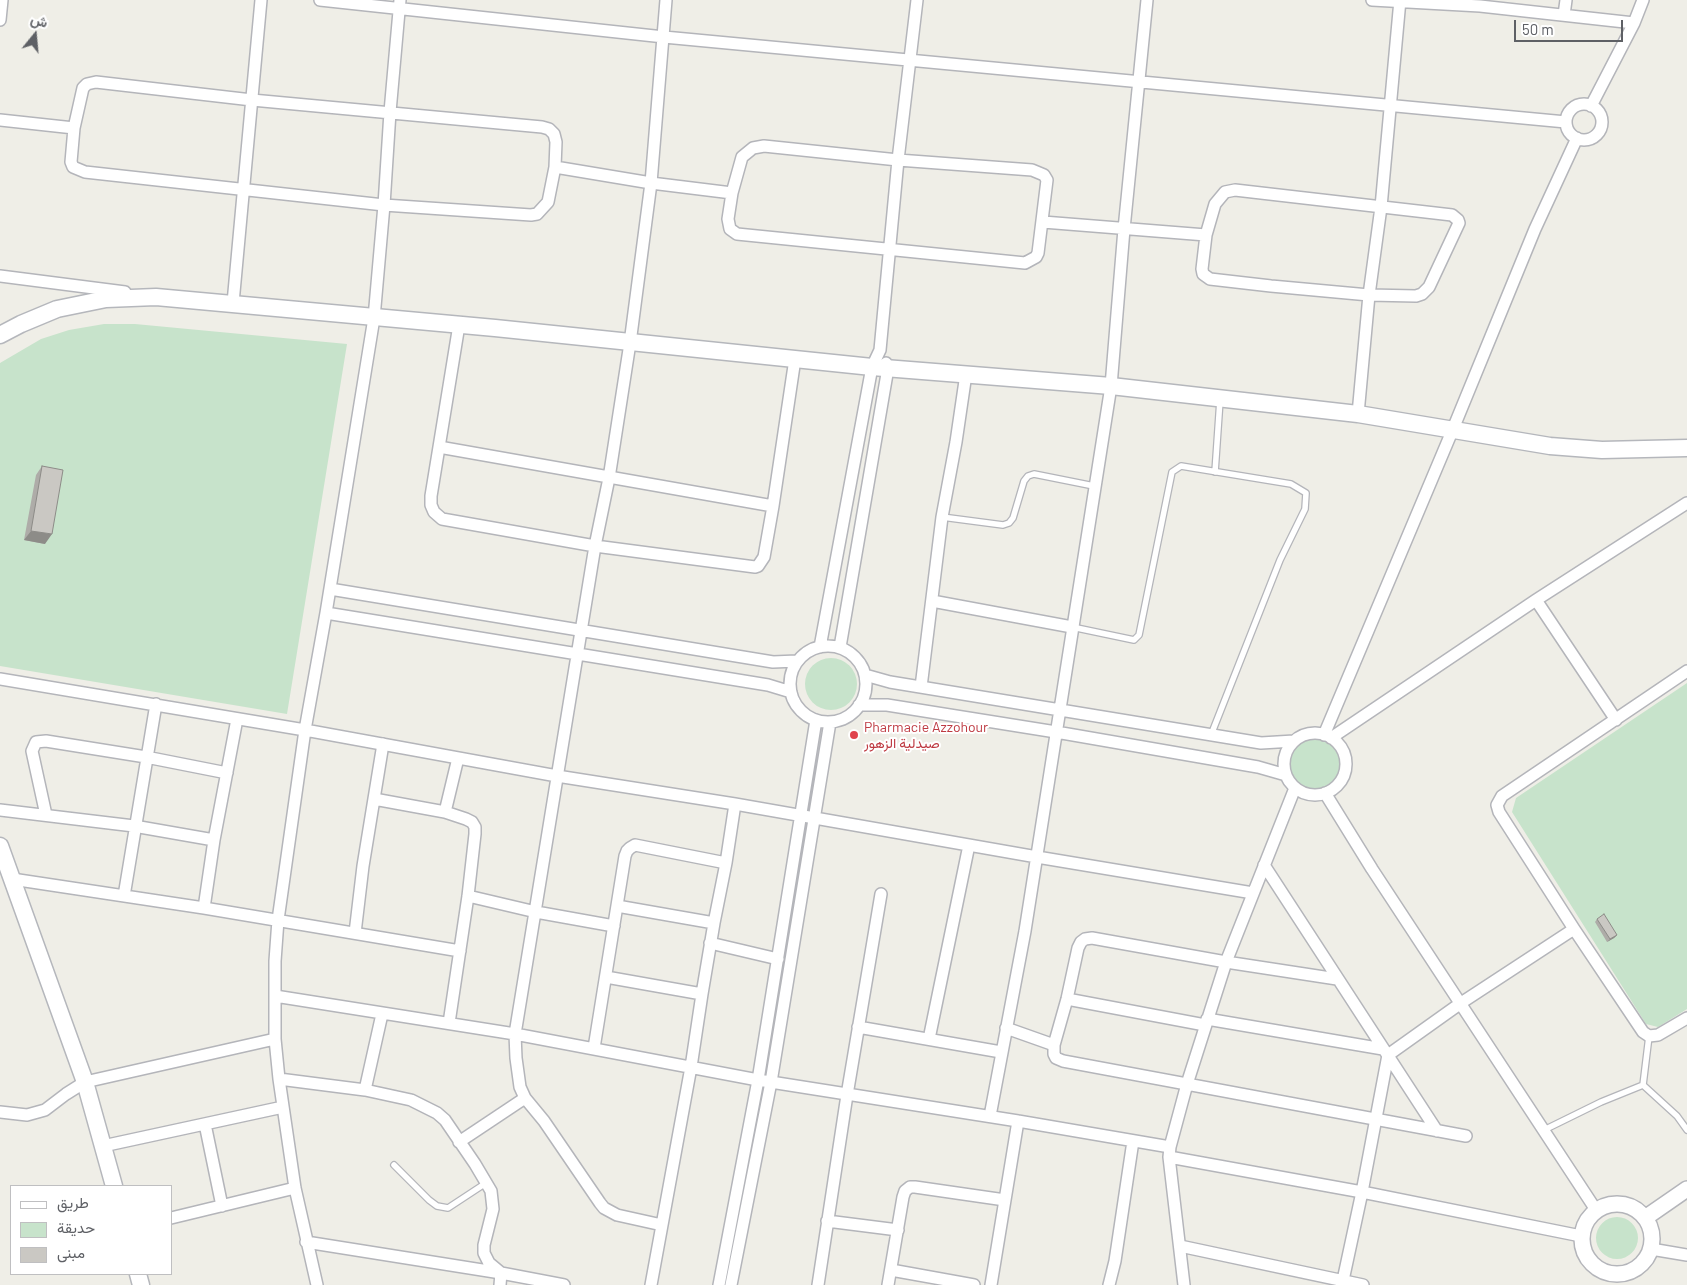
<!DOCTYPE html>
<html>
<head>
<meta charset="utf-8">
<style>
	body { margin:0 }
	#map { position:relative; width:1687px; height:1285px; overflow:hidden; background:#efeee7; font-family:Barlow,Vazirmatn,sans-serif }
	canvas { display:block }
	.legend { position:absolute; left:10px; top:1185px; width:162px; height:90px; box-sizing:border-box; background:#fff; border:1px solid #bfbfc1; margin:0; padding:6px 9px; list-style:none; font-size:15px; color:#5e6065 }
	.legend li { display:flex; align-items:center; gap:10px; height:25px }
	.legend b { width:25px; border:1px solid #bfbfc1 }
	.north { position:absolute; left:10px; top:10px; width:50px; height:50px; -webkit-text-stroke:4px #fff; paint-order:stroke; rotate:17deg; font-size:14px; font-weight:700; line-height:20px; text-align:center; color:#5e6065 }
	.north::after { content:''; display:block; margin:auto; width:18px; height:22px; background:#5e6065; clip-path:polygon(50% 0,100% 100%,50% 72%,0 100%) }
	.scale { position:absolute; left:1514px; top:20px; width:109px; height:22px; box-sizing:border-box; border:2px solid #5e6065; border-top:0; padding-left:6px; font-size:15px; line-height:18px; white-space:nowrap; color:#5e6065; -webkit-text-stroke:4px #fff; paint-order:stroke }
</style>
</head>
<body>
<div id="map">
<canvas width="1687" height="1285"></canvas>
<ul class="legend">
<li><b style="height:6px;background:#fff"></b>طريق</li>
<li><b style="height:14px;background:#c7e3cb"></b>حديقة</li>
<li><b style="height:14px;background:#cac8c3"></b>مبنى</li>
</ul>
<div class="north">ش</div>
<div class="scale">50 m</div>
</div>
<script>
const context = document.querySelector('canvas').getContext('2d');
context.lineJoin = 'round';
function fillPath(path, color) { context.fillStyle = color; context.fill(path, 'evenodd'); }
const toPath = rows => new Path2D(rows.map(r => 'M' + r).join(''));
function trace(path, color, width, dash) { context.strokeStyle = color; context.lineWidth = width; context.lineCap = dash ? 'butt' : 'round'; context.setLineDash(dash || []); context.stroke(path); }
function write(font, color, halo, rows, align = 'center') {
  context.font = font + ' Barlow,Vazirmatn,sans-serif'; context.lineWidth = 4; context.setLineDash([]); context.textBaseline = 'middle'; context.strokeStyle = halo; context.fillStyle = color; for (const [text, x, y, turn = 0] of rows) {
    context.save(); context.translate(x, y); context.rotate((+turn || 0) * Math.PI / 180); context.textAlign = isNaN(turn) ? turn : align; if (halo) context.strokeText(text, 0, 0); context.fillText(text, 0, 0); context.restore();
  }
}
const green = toPath([
	[104,324,135,324,347,344,287,714,0,666,0,363,41,339,69,330],
	'805 684a26 26 0 1 1 52 0a26 26 0 1 1-52 0Z',
	[1687,683,1687,1009,1658,1027,1646,1024,1512,812,1516,798],
	'1288 764a28 28 0 1 1 56 0a28 28 0 1 1-56 0Z',
	'1596 1238a21 21 0 1 1 42 0a21 21 0 1 1-42 0Z'
]);
const service = toPath([
	[1215,472,1220,400],
	[942,517,1003,525,1009,523,1013,518,1024,481,1028,476,1034,474,1094,486],
	[1072,627,1134,640,1139,635,1172,472,1181,466,1291,484,1306,493,1305,509,1280,560,1211,735],
	[1643,1085,1649,1036],
	[1544,1130,1601,1102,1643,1085,1677,1116,1687,1130],
	[394,1165,429,1200,437,1206,448,1208,486,1183]
]);
const minor = toPath([
	[320,0,664,37,1566,122],
	[1372,0,1480,6,1634,23],
	[1564,15,1566,0],
	[0,20,2,0],
	'1566 122a18 18 0 1 1 36 0a18 18 0 1 1-36 0Z',
	[1591,106,1634,23,1643,0],
	[0,120,74,128,71,162,73,167,85,172,384,205,531,215,537,214,548,202,555,167,556,142,554,134,549,129,542,127,252,100,96,82,87,84,83,88,74,128],
	[555,167,651,183,732,193,728,219,730,229,737,234,1025,263,1036,257,1038,253,1047,180,1044,175,1032,170,898,160,764,146,753,148,742,157,732,193],
	[1235,190,1452,215,1458,220,1459,223,1429,287,1422,294,1416,296,1369,295,1271,286,1210,279,1203,274,1202,269,1206,235,1215,204,1225,192,1235,190],
	[1043,222,1206,235],
	[0,276,125,292],
	[233,303,261,0],
	[459,325,431,496,431,505,434,512,442,519,595,546,755,567,758,566,764,557,773,506],
	[1358,414,1369,295,1381,207,1400,0],
	[439,447,773,506,795,359],
	[330,589,773,662,797,661],
	[1536,600,1616,720],
	[932,601,1072,627],
	[326,613,768,685,791,692],
	'790 684a38 38 0 1 1 76 0a38 38 0 1 1-76 0Z',
	[820,647,872,367,880,350,898,160,917,0],
	[840,647,888,368,886,363],
	[1687,671,1502,796,1497,805,1499,812,1574,929,1643,1032,1649,1036,1658,1035,1687,1018],
	[865,675,890,682,1261,743,1294,741],
	[0,679,305,730,557,776,735,804,1037,857,1253,893],
	[921,687,942,517,956,442,966,374],
	[859,705,887,705,1056,732,1258,767,1286,775],
	'1284 764a31 31 0 1 1 62 0a31 31 0 1 1-62 0Z',
	[1324,735,1453,429,1535,229,1577,138],
	[1331,738,1536,600,1687,503],
	[1325,793,1372,869,1596,1210],
	[374,799,445,812],
	[0,810,134,826,214,840],
	[46,815,32,751,36,742,46,741,146,757,227,773],
	[1264,865,1437,1131],
	[12,879,204,908,460,951],
	[124,896,156,704],
	[468,896,536,912,614,926],
	[617,906,714,923],
	[204,908,214,840,237,719],
	[355,933,363,866,383,744],
	[710,943,778,959],
	[606,977,702,994],
	[1337,979,1226,962,1092,938,1085,939,1081,942,1078,948,1067,999,1054,1045,1054,1054,1056,1058,1063,1061,1466,1136],
	[275,996,515,1034,758,1080,1018,1121,1170,1147],
	[1067,999,1205,1025],
	[1207,1019,1383,1049],
	[449,1023,468,896,475,834,475,827,472,822,466,819,445,812,458,758],
	[858,1027,1001,1052],
	[1006,1028,1054,1045],
	[929,1039,969,845],
	[594,1048,625,856,627,851,630,848,635,845,726,863],
	[279,1079,365,1090,411,1100,437,1113,445,1120,475,1164,491,1191,493,1209,484,1245,484,1253,489,1263,501,1273,500,1285],
	[365,1090,382,1014],
	[0,1112,27,1115,45,1110,66,1094,85,1082,275,1039],
	[990,1116,1025,931,1111,386,1124,229,1147,0],
	[205,1124,222,1206],
	[459,1142,525,1098],
	[103,1146,283,1107],
	[1169,1157,1362,1192,1581,1236],
	[171,1218,295,1188],
	[827,1221,898,1230],
	[662,1225,617,1215,604,1208,600,1203,544,1121,525,1098,520,1087,516,1058,515,1034,595,546,609,478,630,343,651,183,666,0],
	[306,1242,501,1273,564,1285],
	[1180,1246,1363,1285],
	[1651,1249,1687,1255],
	[891,1270,974,1285],
	[317,1285,295,1188,279,1079,275,1039,275,961,278,920,305,730,326,613,374,318,384,205,390,112,400,0],
	[651,1285,691,1067,702,994,714,923,726,863,735,804],
	[719,1285,758,1080,816,720],
	[731,1285,771,1082,830,722],
	[818,1285,847,1095,881,894],
	[888,1285,903,1197,905,1191,910,1187,915,1187,1005,1200],
	[991,1285,1018,1121],
	[1109,1285,1115,1261,1133,1141],
	[1184,1285,1169,1157,1170,1147,1187,1084,1226,962,1295,788],
	[1342,1285,1362,1192,1388,1055,1461,1003,1574,929]
]);
const tertiary = toPath([
	'1582 1239a35 35 0 1 1 70 0a35 35 0 1 1-70 0Z',
	[1645,1218,1687,1189]
]);
const secondary = toPath([
	[0,335,21,324,57,309,106,299,156,297,495,328,872,367,1111,386,1358,414,1550,446,1602,450,1687,448],
	[0,846,85,1082,114,1186],
	[138,1274,141,1285]
]);
const wall = toPath([
	[42,466,45,544,24,540,36,475],
	[1597,919,1617,935,1614,938,1607,942,1595,922]
]);
const shadedWall = toPath([
	[31,531,52,534,45,544,24,540],
	[1617,935,1614,938,1607,942,1610,939]
]);
const building = toPath([
	[42,466,63,470,52,534,31,531,42,466],
	[1604,914,1617,935,1610,939,1597,919,1604,914]
]);
const markers = [
	[854,735,5,"#e0444e"]
];
const healthNames = [
	["Pharmacie Azzohour",864,727],
	["صيدلية الزهور",864,743]
];
fillPath(green, '#c7e3cb');
trace(service, '#b4b5ba', 8);
trace(minor, '#b4b5ba', 14);
trace(tertiary, '#b4b5ba', 18);
trace(secondary, '#b5b7bc', 19);
trace(service, '#fff', 5.5);
trace(minor, '#fff', 11);
trace(tertiary, '#fff', 15);
trace(secondary, '#fff', 16);
fillPath(wall, '#aeaca8');
fillPath(shadedWall, '#8d8c88');
fillPath(building, '#cac8c3');
trace(building, '#8d8c88', 1);
for (const [x, y, r, color] of markers) { const dot = new Path2D(); dot.arc(x, y, r, 0, 2 * Math.PI); context.fillStyle = color; context.fill(dot); trace(dot, '#fff', 2); }
write('14px', '#be3a42', '#fff', healthNames, 'left');
</script>
</body>
</html>
